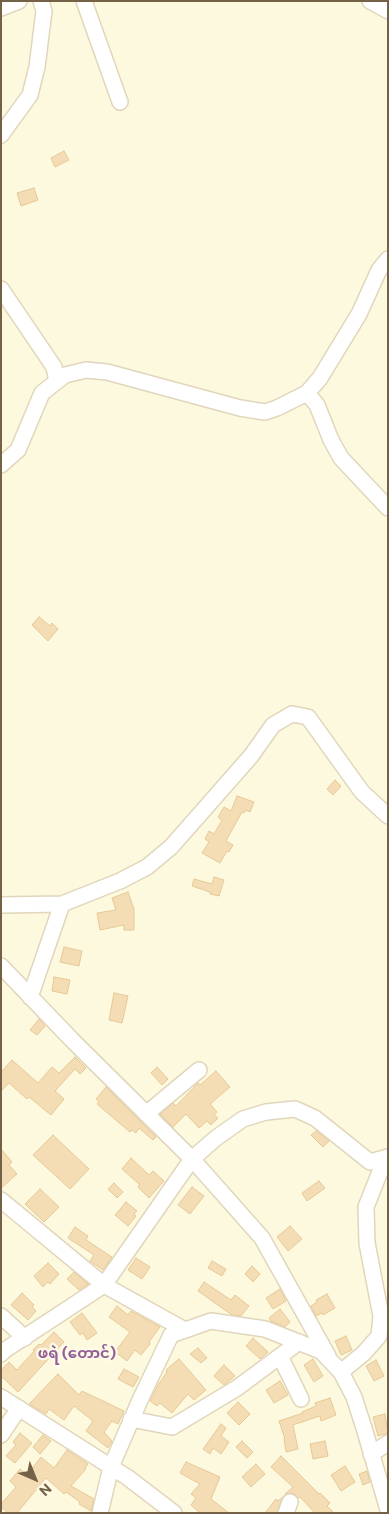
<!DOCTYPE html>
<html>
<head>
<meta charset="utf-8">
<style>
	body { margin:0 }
	#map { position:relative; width:389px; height:1514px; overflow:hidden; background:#fdf9df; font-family:Commissioner,sans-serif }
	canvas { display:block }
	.frame { position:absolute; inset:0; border:2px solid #746146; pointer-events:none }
	.north { position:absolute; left:10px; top:1454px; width:50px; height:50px; -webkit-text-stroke:4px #fffbe6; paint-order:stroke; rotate:136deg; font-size:14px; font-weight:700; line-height:20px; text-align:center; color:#746146 }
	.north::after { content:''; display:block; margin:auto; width:18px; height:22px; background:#746146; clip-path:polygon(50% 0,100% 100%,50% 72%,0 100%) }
</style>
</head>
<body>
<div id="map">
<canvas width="389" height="1514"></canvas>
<div class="frame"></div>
<div class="north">N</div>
</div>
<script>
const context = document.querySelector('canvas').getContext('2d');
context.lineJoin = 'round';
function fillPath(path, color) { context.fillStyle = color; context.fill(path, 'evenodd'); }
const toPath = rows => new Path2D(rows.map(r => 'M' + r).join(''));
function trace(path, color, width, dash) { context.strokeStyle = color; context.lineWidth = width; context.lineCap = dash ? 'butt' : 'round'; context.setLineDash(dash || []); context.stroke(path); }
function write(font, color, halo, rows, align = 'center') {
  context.font = font + ' Commissioner,"Noto Sans Myanmar",sans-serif'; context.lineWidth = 4.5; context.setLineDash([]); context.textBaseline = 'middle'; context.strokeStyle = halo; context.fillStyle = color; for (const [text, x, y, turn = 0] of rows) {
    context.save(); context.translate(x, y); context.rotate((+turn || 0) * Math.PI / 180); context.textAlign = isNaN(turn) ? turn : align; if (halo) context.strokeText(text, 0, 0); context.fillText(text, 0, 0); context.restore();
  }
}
const building = toPath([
	[64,151,69,160,55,167,51,158,64,151],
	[34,188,38,200,21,206,17,193,34,188],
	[39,617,50,626,52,623,58,629,48,641,32,625,39,617],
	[335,780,341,786,333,795,327,789,335,780],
	[237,796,254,802,250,812,245,810,244,813,242,812,226,841,233,845,229,852,227,851,220,863,202,853,209,842,205,839,209,831,214,834,222,820,218,817,224,807,231,811,237,796],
	[214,877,224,880,219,896,210,894,210,892,192,886,194,879,212,884,214,877],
	[128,892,134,909,134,930,124,930,124,925,100,930,97,913,116,910,112,898,128,892],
	[64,947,82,951,79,966,60,962,64,947],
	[54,977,70,980,67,994,52,991,54,977],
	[114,993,128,996,122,1023,109,1020,114,993],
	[39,1019,45,1026,37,1035,30,1030,39,1019],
	[75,1057,86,1068,80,1074,75,1069,55,1091,64,1099,51,1115,29,1097,27,1099,9,1083,1,1091,1,1072,12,1060,38,1083,52,1067,59,1073,75,1057],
	[157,1067,168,1079,162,1085,151,1073,157,1067],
	[216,1071,230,1087,210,1104,217,1112,214,1115,218,1118,211,1125,207,1121,199,1128,186,1114,173,1127,160,1114,173,1103,176,1106,198,1083,200,1085,216,1071],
	[106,1087,156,1137,153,1140,139,1128,136,1133,132,1130,130,1132,97,1104,99,1101,96,1099,106,1087],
	[316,1131,329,1141,323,1147,311,1135,316,1131],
	[53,1135,89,1169,70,1189,33,1155,53,1135],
	[1,1149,12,1162,9,1165,17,1174,1,1188,1,1149],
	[131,1158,149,1175,153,1171,164,1181,149,1198,138,1187,140,1185,122,1169,131,1158],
	[319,1181,325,1188,307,1201,302,1193,319,1181],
	[114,1183,123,1192,117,1198,108,1189,114,1183],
	[192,1187,204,1196,190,1214,178,1205,192,1187],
	[40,1189,59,1207,44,1222,25,1204,40,1189],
	[126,1202,137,1211,134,1214,136,1216,128,1226,115,1215,126,1202],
	[290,1226,302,1239,288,1251,277,1237,290,1226],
	[75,1227,88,1236,86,1240,112,1257,103,1270,90,1261,94,1255,68,1238,75,1227],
	[136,1258,150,1267,142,1279,128,1270,136,1258],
	[212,1261,226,1269,222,1276,208,1268,212,1261],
	[48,1263,59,1274,50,1284,48,1282,43,1287,34,1276,48,1263],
	[252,1266,260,1274,253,1282,245,1274,252,1266],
	[74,1272,88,1284,79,1290,67,1279,74,1272],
	[204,1282,231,1300,235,1295,249,1306,241,1316,232,1315,198,1291,204,1282],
	[280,1289,286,1301,273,1309,266,1298,280,1289],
	[22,1293,34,1305,32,1307,36,1311,28,1320,11,1305,22,1293],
	[327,1294,335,1308,323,1315,322,1313,316,1316,311,1306,317,1302,316,1300,327,1294],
	[117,1306,128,1315,131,1311,160,1327,149,1342,150,1344,141,1355,135,1350,127,1361,115,1352,130,1332,109,1317,117,1306],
	[280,1309,290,1322,285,1327,271,1321,269,1318,280,1309],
	[82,1313,97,1333,87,1340,83,1333,80,1335,70,1322,82,1313],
	[54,1332,64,1342,18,1392,1,1376,1,1370,9,1362,17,1370,34,1351,33,1350,39,1344,41,1345,54,1332],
	[346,1336,352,1350,341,1355,335,1341,346,1336],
	[253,1338,268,1352,260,1359,246,1346,253,1338],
	[198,1348,207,1358,201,1363,190,1354,198,1348],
	[179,1359,206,1390,194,1400,188,1394,172,1413,160,1403,157,1406,150,1401,158,1385,167,1372,166,1370,179,1359],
	[313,1359,323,1376,314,1382,304,1365,313,1359],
	[376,1360,384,1376,374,1381,366,1366,376,1360],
	[224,1365,235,1376,224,1385,214,1376,224,1365],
	[124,1369,139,1377,133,1387,118,1379,124,1369],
	[58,1374,79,1395,82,1391,124,1411,118,1424,112,1421,104,1432,112,1441,108,1448,86,1431,93,1421,74,1406,64,1420,49,1409,46,1414,29,1404,58,1374],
	[280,1381,288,1395,274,1403,266,1390,280,1381],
	[330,1398,336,1415,321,1421,320,1416,293,1425,298,1449,286,1452,284,1439,285,1439,279,1421,303,1413,302,1412,316,1406,315,1403,330,1398],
	[238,1402,250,1414,239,1425,227,1413,238,1402],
	[385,1414,388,1433,378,1436,373,1417,385,1414],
	[221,1424,226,1428,221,1436,229,1442,221,1454,213,1448,210,1454,203,1449,221,1424],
	[20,1433,32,1443,15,1463,6,1456,16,1445,13,1442,20,1433],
	[43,1435,51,1441,40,1454,33,1447,43,1435],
	[242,1441,253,1452,247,1458,236,1447,242,1441],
	[325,1441,328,1456,313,1459,310,1444,325,1441],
	[67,1450,88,1464,85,1468,86,1469,71,1486,94,1499,91,1511,79,1504,80,1502,66,1492,64,1494,46,1478,17,1513,8,1513,1,1507,1,1504,16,1487,10,1481,20,1469,27,1475,41,1457,54,1468,67,1450],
	[281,1456,319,1494,320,1493,330,1503,327,1506,334,1513,315,1513,300,1497,298,1498,293,1493,285,1494,293,1487,271,1467,281,1456],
	[186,1462,220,1477,211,1499,229,1513,200,1513,191,1505,196,1498,191,1494,200,1484,180,1473,186,1462],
	[256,1464,265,1474,251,1487,242,1477,256,1464],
	[345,1466,355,1482,341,1491,331,1475,345,1466],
	[367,1471,370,1482,363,1485,359,1474,367,1471],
	[283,1497,277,1513,265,1513,276,1499,278,1501,283,1497]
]);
const minor = toPath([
	[84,1,120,102],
	[370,1,388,11],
	[1,8,19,1],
	[1,135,30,95,37,67,44,11,41,1],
	[1,289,54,367,57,381],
	[307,393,317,405,331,440,341,458,388,508],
	[1,465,18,450,42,393,65,375,86,370,107,372,240,408,265,412,277,408,307,393,320,378,359,314,379,270,388,259],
	[1,905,62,904,120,881,147,867,171,847,251,756,273,725,292,714,308,717,362,792,388,816],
	[1,966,73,1041,192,1159,262,1238,328,1356],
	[30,997,62,904],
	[146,1114,199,1070],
	[1,1200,104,1285,185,1330],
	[1,1316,25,1338],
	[1,1354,5,1350,104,1285,192,1159,216,1138,243,1119,266,1112,295,1109,315,1118,370,1162,388,1157],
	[280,1356,301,1399],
	[341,1372,364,1353,379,1336,381,1316,367,1243,366,1207,385,1159],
	[1,1397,127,1477,174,1513],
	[131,1419,172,1427,237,1388,299,1342],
	[1,1435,19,1408],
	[371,1454,388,1443],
	[100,1513,111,1467,140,1400,171,1335,211,1321,265,1329,321,1351,341,1372,354,1397,364,1428,388,1510],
	[286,1513,290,1502]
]);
const quarterNames = [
	["ဖရဲ (တောင်)",77,1353]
];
fillPath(building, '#f4ddb5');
trace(building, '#e7c895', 1);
trace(minor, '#e1d6bb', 18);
trace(minor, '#fff', 15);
write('bold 15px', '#936198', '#fffbe6', quarterNames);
</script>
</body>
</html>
